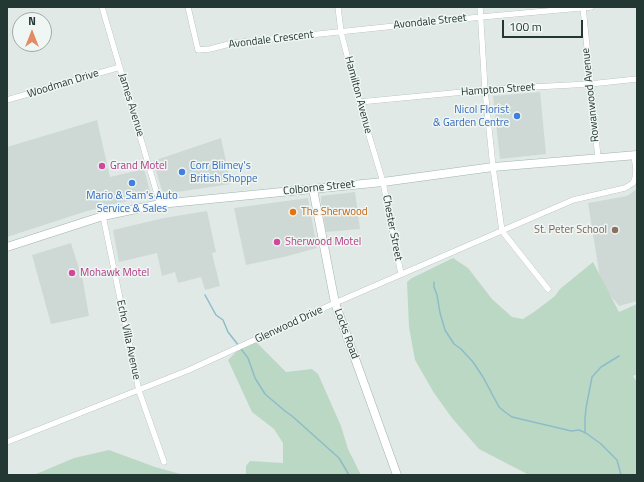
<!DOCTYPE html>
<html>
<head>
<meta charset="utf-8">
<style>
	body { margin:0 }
	#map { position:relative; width:644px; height:482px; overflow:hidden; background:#e0e9e6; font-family:"Titillium Web",sans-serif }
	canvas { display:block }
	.frame { position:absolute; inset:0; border:8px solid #233733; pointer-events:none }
	.north { position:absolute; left:12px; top:12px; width:40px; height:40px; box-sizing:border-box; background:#f0f6f3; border:1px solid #9eaaa6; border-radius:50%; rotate:0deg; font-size:11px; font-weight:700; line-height:16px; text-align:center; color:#233733 }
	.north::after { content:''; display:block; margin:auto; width:14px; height:18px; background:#e28c65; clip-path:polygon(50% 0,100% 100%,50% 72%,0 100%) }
	.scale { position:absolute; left:502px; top:20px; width:81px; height:18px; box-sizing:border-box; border:2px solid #233733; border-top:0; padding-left:5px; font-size:12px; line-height:14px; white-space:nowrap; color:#233733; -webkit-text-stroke:3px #f0f6f3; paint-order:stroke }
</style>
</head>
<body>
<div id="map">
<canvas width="644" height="482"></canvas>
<div class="frame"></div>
<div class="north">N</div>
<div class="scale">100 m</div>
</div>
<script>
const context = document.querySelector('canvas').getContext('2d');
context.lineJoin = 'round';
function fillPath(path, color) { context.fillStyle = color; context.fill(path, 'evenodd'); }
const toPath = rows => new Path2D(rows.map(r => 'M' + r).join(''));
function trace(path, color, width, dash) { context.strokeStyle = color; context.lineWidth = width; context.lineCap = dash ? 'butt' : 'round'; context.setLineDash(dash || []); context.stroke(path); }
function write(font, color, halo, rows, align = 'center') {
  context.font = font + ' "Titillium Web",sans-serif'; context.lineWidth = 3; context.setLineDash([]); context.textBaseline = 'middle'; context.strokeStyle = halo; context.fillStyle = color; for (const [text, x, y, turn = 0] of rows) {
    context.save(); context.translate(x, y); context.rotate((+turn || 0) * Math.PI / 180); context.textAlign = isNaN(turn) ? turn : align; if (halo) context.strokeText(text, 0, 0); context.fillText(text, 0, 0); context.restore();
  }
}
const built = toPath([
	[540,92,546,154,500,159,493,96],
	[97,120,110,177,144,169,151,195,87,211,7,237,7,147],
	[221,138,231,184,163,194,153,161],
	[637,189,637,301,619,306,601,284,588,203,627,196],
	[355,192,360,229,326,232,321,201,321,196],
	[308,198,317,248,284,257,246,265,234,208],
	[207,211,216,252,212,253,220,286,205,290,201,277,178,283,175,272,162,276,157,253,119,262,113,230,164,218],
	[71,243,83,281,89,316,51,324,32,255]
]);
const green = toPath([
	[453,258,468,268,492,299,512,317,523,319,534,312,555,296,560,289,593,262,619,312,637,304,637,374,633,376,637,382,637,475,529,475,479,449,452,418,434,393,415,360,409,327,407,282,412,278],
	[256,342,286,372,312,369,318,374,341,426,348,449,361,475,246,475,246,466,250,461,283,463,283,443,274,429,252,412,228,360,240,348],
	[109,450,155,467,184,475,34,475,74,458]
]);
const stream = toPath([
	[434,282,434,287,437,295,440,313,445,330,454,344,461,349,473,362,483,377,499,407,505,412,512,417,563,429,571,431,579,430,586,433,601,444,617,460,621,475],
	[205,295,216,315,223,320,228,332,239,346],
	[241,349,248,358,255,378,265,394,285,411,292,416,339,458,349,475],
	[585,433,585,419,586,408,592,377,601,367,619,356]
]);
const street = toPath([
	[102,7,160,204],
	[188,7,198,50,210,49,233,43,481,17,591,7],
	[338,7,341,32,359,102,383,182,401,274],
	[480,7,485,90,493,167,502,231,548,289],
	[583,7,598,158],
	[7,100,120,67],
	[359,102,495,89,590,84,637,79],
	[103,216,139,391,164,462],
	[7,442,189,370,335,303,573,200,625,188,633,183,635,178,636,170,634,155]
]);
const secondary = toPath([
	[313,189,335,303,397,475],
	[7,247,103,216,160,204,383,182,493,167,637,155]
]);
const markers = [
	[517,116,4,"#3f7fe0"],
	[102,166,4,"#d1479c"],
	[182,172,4,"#3f7fe0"],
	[132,183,4,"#3f7fe0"],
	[293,212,4,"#e8710a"],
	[615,230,4,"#8d6e63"],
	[277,242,4,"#d1479c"],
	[72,273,4,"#d1479c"]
];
const streetNames = [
	["Avondale Street",430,22,-6],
	["Avondale Crescent",271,40,-7],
	["Woodman Drive",63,84,-17],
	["Hampton Street",498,90,-4],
	["Hamilton Avenue",358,95,75],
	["Rowanwood Avenue",591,95,-96],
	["James Avenue",131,105,73],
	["Colborne Street",319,188,-6],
	["Chester Street",392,228,79],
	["Glenwood Drive",289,325,-25],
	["Locks Road",346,334,70],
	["Echo Villa Avenue",128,340,78]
];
const shopNames = [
	["Nicol Florist",509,110],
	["& Garden Centre",509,123],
	["Corr Blimey's",190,166,"left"],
	["British Shoppe",190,179,"left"],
	["Mario & Sam's Auto",132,196,"center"],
	["Service & Sales",132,209,"center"]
];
const hotelNames = [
	["Grand Motel",110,166],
	["Sherwood Motel",285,242],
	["Mohawk Motel",80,273]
];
const foodNames = [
	["The Sherwood",301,212]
];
const educationNames = [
	["St. Peter School",607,230]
];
fillPath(built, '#ced9d5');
fillPath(green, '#bbd8c5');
trace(stream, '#8dbcc9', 1.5);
trace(street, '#a4b0ad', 6);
trace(secondary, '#a0b3ae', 9);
trace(street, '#fff', 5.5);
trace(secondary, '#fff', 8);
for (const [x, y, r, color] of markers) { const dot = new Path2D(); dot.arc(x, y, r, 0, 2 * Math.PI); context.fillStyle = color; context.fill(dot); trace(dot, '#f0f6f3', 1.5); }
write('11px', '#233733', '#f0f6f3', streetNames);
write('11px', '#366cbe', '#f0f6f3', shopNames, 'right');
write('11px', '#b23c85', '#f0f6f3', hotelNames, 'left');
write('11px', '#c56008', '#f0f6f3', foodNames, 'left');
write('11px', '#785e54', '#f0f6f3', educationNames, 'right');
</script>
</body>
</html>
